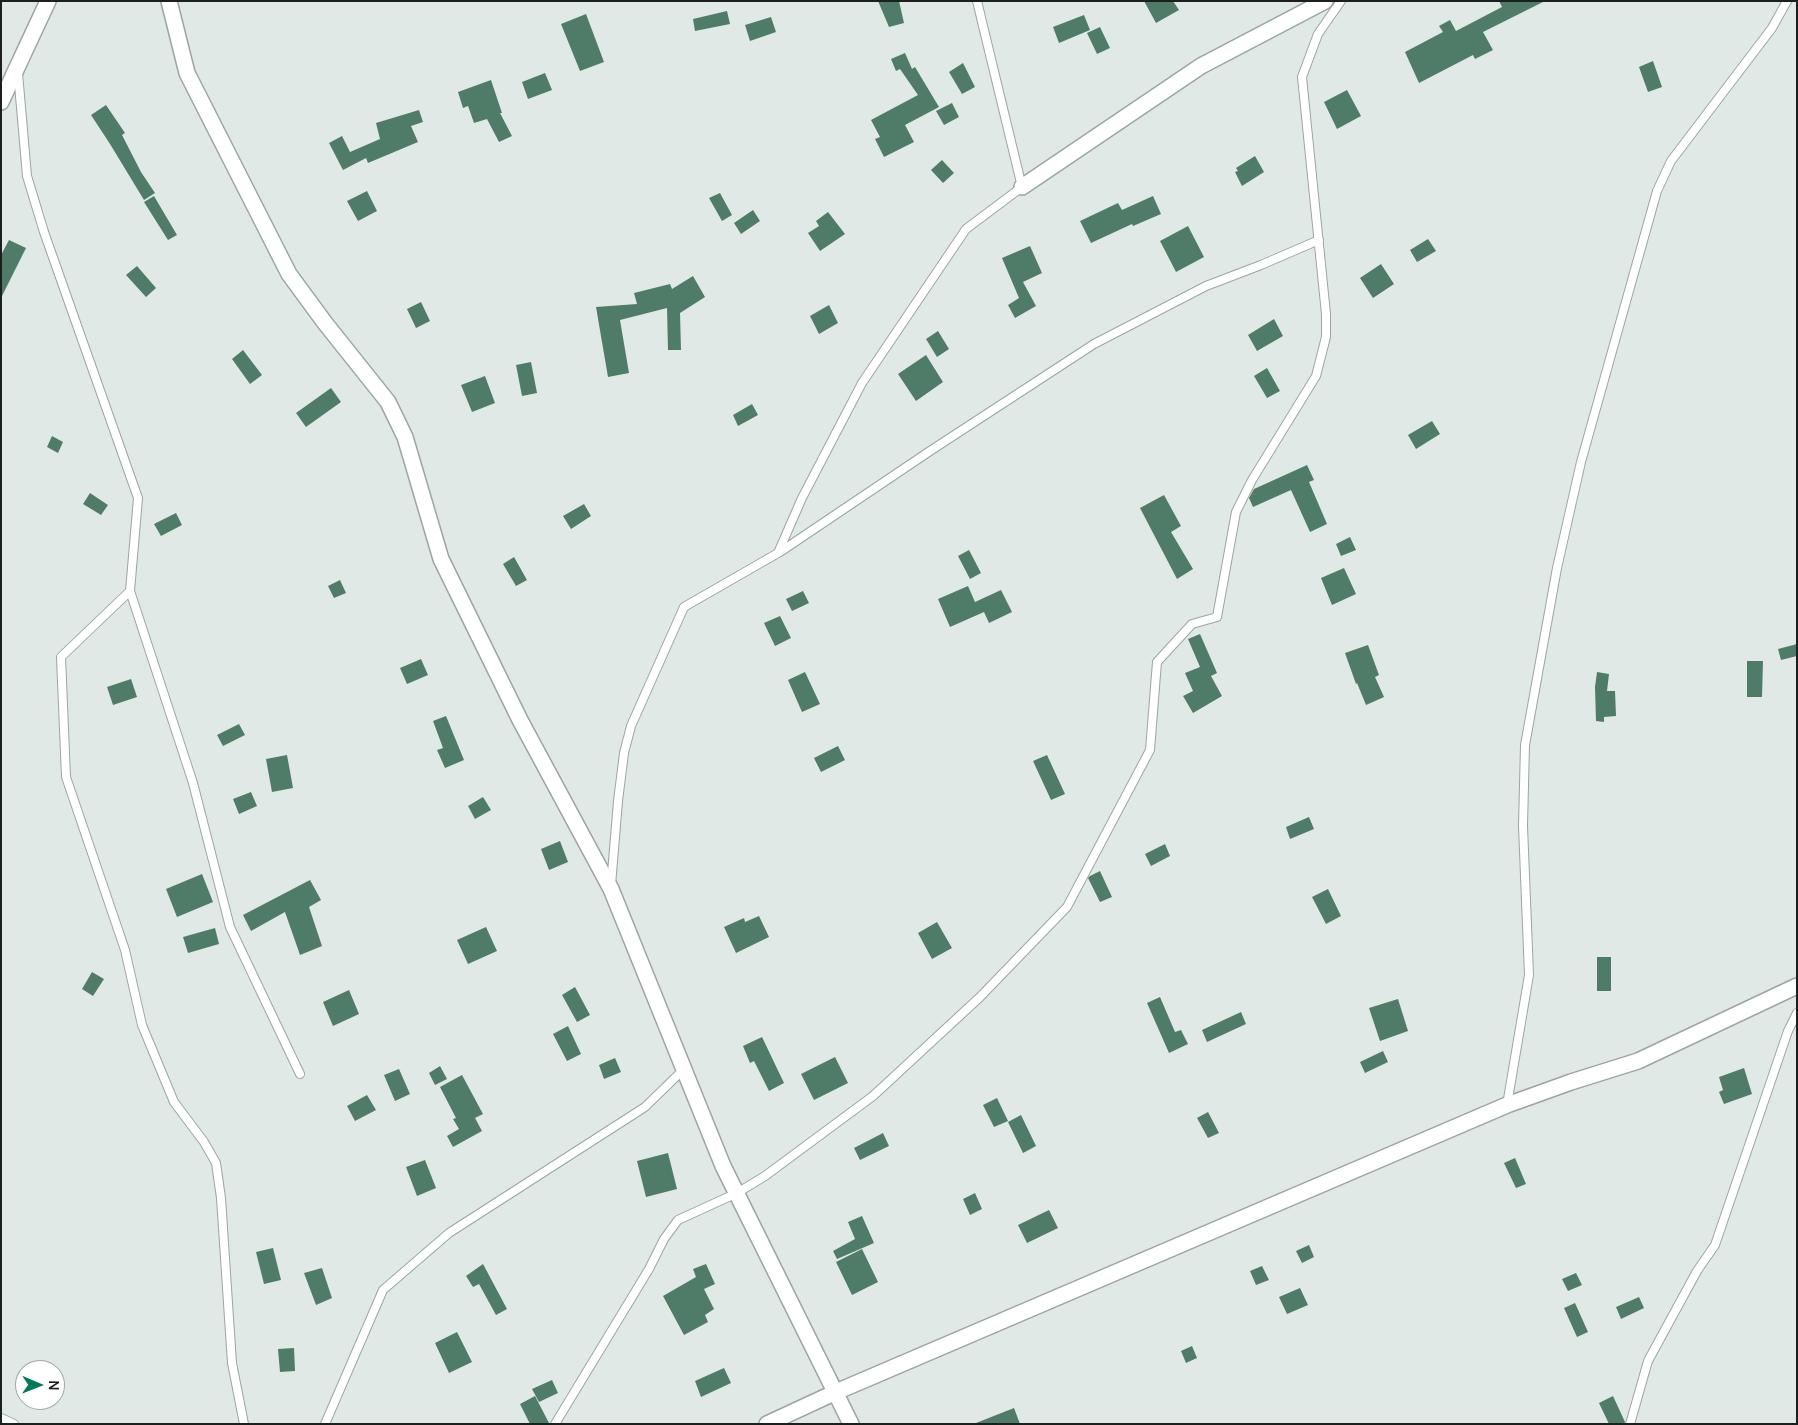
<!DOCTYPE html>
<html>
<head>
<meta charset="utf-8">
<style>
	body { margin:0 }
	#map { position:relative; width:1798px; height:1425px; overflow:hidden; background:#e0e9e5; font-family:Manrope,sans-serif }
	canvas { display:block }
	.frame { position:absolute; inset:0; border:2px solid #1b1f1d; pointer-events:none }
	.north { position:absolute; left:15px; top:1360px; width:50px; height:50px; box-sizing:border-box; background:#fff; border:1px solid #a4a5a5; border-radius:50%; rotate:91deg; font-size:14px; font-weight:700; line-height:20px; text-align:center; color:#1b1f1d }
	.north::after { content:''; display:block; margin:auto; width:18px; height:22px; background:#007a57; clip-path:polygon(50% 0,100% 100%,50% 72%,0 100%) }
</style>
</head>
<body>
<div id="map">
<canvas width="1798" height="1425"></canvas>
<div class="frame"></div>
<div class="north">N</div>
</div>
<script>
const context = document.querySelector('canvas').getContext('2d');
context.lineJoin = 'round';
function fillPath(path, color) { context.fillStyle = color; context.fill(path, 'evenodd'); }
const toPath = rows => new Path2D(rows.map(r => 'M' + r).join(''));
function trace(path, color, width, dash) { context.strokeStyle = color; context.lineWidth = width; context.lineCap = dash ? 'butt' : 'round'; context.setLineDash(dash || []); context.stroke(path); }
const building = toPath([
	[878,1,899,1,904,23,889,27],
	[1144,1,1173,1,1179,10,1156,23],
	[1499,1,1545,1,1483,32,1493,50,1475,59,1473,55,1419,83,1405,52,1443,32,1439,26,1450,20,1456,31,1502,7],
	[727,11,730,24,695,31,693,19],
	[586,14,604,62,580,71,561,24],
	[1084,15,1090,30,1059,43,1053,27],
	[771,17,776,32,750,41,745,25],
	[1100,27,1110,48,1097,54,1087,33],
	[905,53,912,69,915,67,939,107,905,125,914,142,884,157,875,139,880,137,871,120,918,95,900,69,896,71,891,59],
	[1653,61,1662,87,1648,92,1639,67],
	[963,63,975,87,962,94,949,72],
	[545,73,552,90,528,99,522,82],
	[491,80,502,113,500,113,512,136,499,142,487,119,474,123,468,106,463,108,458,92],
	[1347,90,1361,116,1337,129,1324,102],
	[952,103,959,117,944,125,936,111],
	[106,105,125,133,122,135,141,172,155,193,144,200,110,144,91,115],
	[419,110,423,122,411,126,418,142,368,163,366,158,343,170,329,143,342,136,350,152,380,139,376,123],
	[1255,156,1264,172,1242,186,1235,172,1238,171,1236,168],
	[942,160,954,173,943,183,931,170],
	[367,191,377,211,358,221,347,201],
	[720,193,732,215,722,221,709,198],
	[154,196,177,235,168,240,144,202],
	[1153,196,1161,214,1133,226,1132,224,1091,243,1080,221,1118,203,1122,210],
	[753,210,760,221,741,234,734,223],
	[828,212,845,234,820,251,808,233,819,226,816,221],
	[1188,226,1204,257,1176,272,1160,241],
	[1428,239,1436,251,1417,262,1410,250],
	[9,240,26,248,1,298,1,255],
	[1030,246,1042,273,1023,282,1036,306,1015,318,1008,305,1019,298,1002,258],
	[1381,264,1394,284,1373,298,1360,278],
	[137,266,156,288,146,297,126,275],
	[693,276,705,297,680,313,681,350,668,350,667,308,620,320,629,373,608,377,596,307,637,304,634,293,670,284,672,289],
	[421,302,430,321,416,328,407,309],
	[829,305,838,323,819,334,810,316],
	[1274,319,1283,336,1257,351,1248,335],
	[938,331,949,349,937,357,926,339],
	[243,350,262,375,250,384,232,359],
	[926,355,943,382,916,401,898,374],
	[531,362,537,393,522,396,516,365],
	[1267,368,1280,391,1267,398,1254,376],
	[485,376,495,403,472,412,461,385],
	[331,388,341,402,306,427,296,413],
	[752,404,758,415,738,426,733,415],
	[1432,421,1440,434,1416,449,1408,435],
	[52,436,63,442,58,453,47,447],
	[1307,465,1314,480,1309,482,1327,524,1310,532,1291,490,1253,507,1249,498,1254,489],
	[90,493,108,505,101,515,83,504],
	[1164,495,1181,526,1171,532,1193,569,1177,579,1140,508],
	[584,504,591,516,571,529,563,516],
	[176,513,182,525,161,536,154,524],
	[1350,537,1356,550,1341,556,1336,544],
	[969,550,981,573,970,579,958,556],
	[514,557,527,580,516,586,503,564],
	[1344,568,1356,594,1332,605,1321,578],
	[340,580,346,593,334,598,328,586],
	[968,586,975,602,1001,590,1012,612,989,623,984,612,950,627,938,599],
	[803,591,809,603,792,611,786,599],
	[780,616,791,638,775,646,764,623],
	[1200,634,1217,673,1211,676,1222,696,1193,713,1183,696,1193,691,1185,673,1200,667,1188,639],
	[1797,644,1797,656,1781,660,1778,649],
	[1368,645,1379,675,1375,677,1384,697,1366,705,1357,683,1356,684,1345,653],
	[421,659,428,675,407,684,400,668],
	[1747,661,1763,661,1762,697,1747,697],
	[805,672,820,704,802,712,788,680],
	[1597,672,1609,674,1607,691,1615,691,1616,716,1604,717,1604,722,1596,721,1595,687],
	[131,679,137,697,113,705,107,687],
	[446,716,464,760,445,768,437,750,443,748,433,721],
	[239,724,245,735,223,746,217,735],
	[838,746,845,760,821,772,814,758],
	[287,755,293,788,272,792,266,759],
	[1047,755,1065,794,1051,800,1033,761],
	[251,792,257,806,239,814,233,799],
	[483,797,491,810,475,819,468,806],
	[1309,817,1314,829,1290,839,1286,827],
	[560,841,568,862,549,870,541,849],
	[1165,844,1170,856,1151,866,1145,854],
	[1100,871,1112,897,1100,902,1088,878,1090,876],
	[202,874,213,902,177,917,166,889],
	[310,880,321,900,309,907,322,946,300,955,285,912,251,931,243,915],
	[1328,889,1341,916,1326,924,1312,897],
	[759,916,769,937,736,953,724,927,744,918,745,922],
	[937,922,952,948,932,959,918,933],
	[486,927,497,951,468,964,457,940],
	[215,928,219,944,188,953,183,937],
	[1597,957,1611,957,1611,991,1597,991],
	[92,972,104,979,93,996,82,989],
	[575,987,590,1015,577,1022,562,995],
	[349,990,359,1014,333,1026,323,1002],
	[1160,997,1175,1032,1181,1030,1188,1044,1169,1053,1147,1003],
	[1398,999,1408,1031,1380,1041,1369,1008],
	[1241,1012,1246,1024,1207,1042,1202,1030],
	[568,1026,581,1054,567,1061,553,1034],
	[762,1037,784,1083,769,1091,754,1061,750,1063,743,1046],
	[1383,1051,1388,1062,1365,1073,1360,1062],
	[835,1057,848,1083,814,1100,801,1074],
	[615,1058,621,1072,604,1079,599,1065],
	[440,1066,447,1079,435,1085,429,1073],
	[1744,1068,1752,1094,1724,1104,1719,1092,1723,1090,1719,1077],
	[399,1069,410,1094,395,1101,384,1075],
	[462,1075,483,1114,475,1118,482,1131,453,1147,447,1136,459,1129,453,1119,456,1118,440,1087],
	[367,1095,376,1110,355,1121,347,1106],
	[997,1098,1008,1121,994,1127,983,1105],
	[1208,1112,1219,1133,1208,1138,1197,1118],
	[1021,1115,1036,1146,1023,1153,1008,1122],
	[883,1133,889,1146,860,1160,854,1148],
	[668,1153,677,1189,646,1197,637,1161],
	[1515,1158,1526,1184,1516,1188,1504,1163],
	[425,1160,436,1188,417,1196,406,1167],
	[975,1193,982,1209,970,1215,963,1199],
	[1049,1210,1058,1228,1027,1243,1018,1225],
	[862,1216,874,1243,837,1259,833,1251,855,1239,848,1222],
	[1309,1245,1314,1257,1302,1263,1296,1251],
	[273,1248,281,1280,264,1284,256,1252],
	[862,1249,878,1282,852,1295,836,1262],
	[483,1264,507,1309,496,1315,479,1284,473,1287,466,1276],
	[706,1264,715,1284,704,1289,714,1309,705,1315,708,1322,684,1335,663,1296,696,1277,693,1269],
	[1262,1266,1269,1280,1256,1285,1250,1271],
	[322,1268,332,1298,316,1305,304,1273],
	[1576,1273,1582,1285,1568,1291,1562,1279],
	[1300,1288,1308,1305,1287,1314,1279,1297],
	[1639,1297,1644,1308,1621,1319,1616,1307],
	[1575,1303,1588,1332,1577,1337,1564,1308],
	[457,1332,472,1362,449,1373,435,1343],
	[1192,1346,1197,1358,1186,1363,1181,1351],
	[294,1348,295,1371,280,1372,278,1349],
	[724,1368,731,1383,701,1397,695,1381],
	[552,1380,558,1393,539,1402,532,1389],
	[535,1396,549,1423,549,1424,530,1424,520,1404],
	[1613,1396,1625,1422,1624,1424,1609,1424,1599,1403],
	[1014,1408,1020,1424,976,1424,976,1423]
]);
const service = toPath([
	[18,73,27,176,44,232,138,498,130,591,193,783,230,927,300,1074],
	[780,552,930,451,1094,344,1206,286,1261,265,1319,240],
	[130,591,61,657,66,777,125,950,142,1025,174,1102,204,1142,216,1163,221,1198,232,1363,244,1424],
	[611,885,618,801,624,753,631,726,684,607,778,553,802,498,862,383,966,229,1022,187,977,1],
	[1507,1105,1529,975,1523,826,1525,745,1557,568,1581,462,1657,191,1671,161,1772,28,1787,1],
	[1,1418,14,1424],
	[325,1424,383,1290,449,1233,645,1107,684,1069],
	[555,1424,649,1269,664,1239,678,1220,737,1193,765,1176,873,1096,980,997,1067,907,1150,750,1157,662,1192,624,1217,617,1236,512,1252,480,1316,376,1326,337,1326,314,1302,77,1318,34,1341,1],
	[1630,1424,1648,1361,1697,1271,1715,1245,1788,1031,1797,1013]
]);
const minor = toPath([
	[169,1,187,73,289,274,325,323,388,402,405,437,441,559,520,720,611,889,723,1166,851,1424],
	[1,102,48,1],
	[1022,187,1201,66,1325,1],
	[767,1424,836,1392,1507,1105,1571,1082,1638,1061,1797,986]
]);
fillPath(building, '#4f7c68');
trace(service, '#9da5a1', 10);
trace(minor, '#9da5a1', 18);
trace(service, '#fff', 8);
trace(minor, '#fff', 15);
</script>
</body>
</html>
